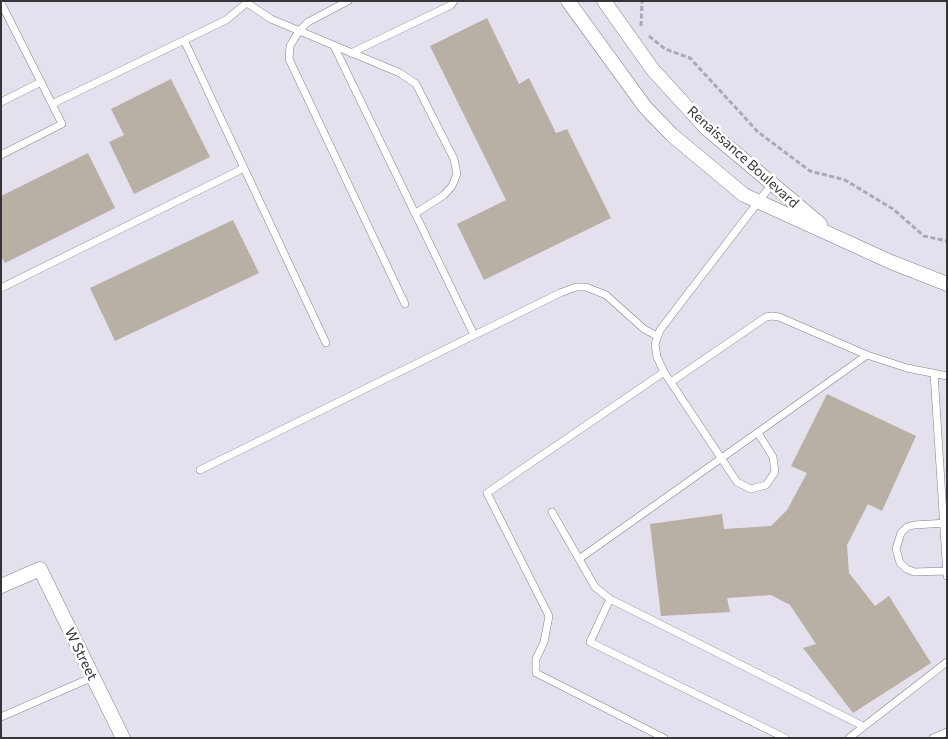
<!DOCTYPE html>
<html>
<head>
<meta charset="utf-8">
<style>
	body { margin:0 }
	#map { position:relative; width:948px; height:739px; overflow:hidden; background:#e4e0ed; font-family:Commissioner,sans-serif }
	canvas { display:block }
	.frame { position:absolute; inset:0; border:2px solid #363439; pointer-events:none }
</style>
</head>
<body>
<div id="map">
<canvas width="948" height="739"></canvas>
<div class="frame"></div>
</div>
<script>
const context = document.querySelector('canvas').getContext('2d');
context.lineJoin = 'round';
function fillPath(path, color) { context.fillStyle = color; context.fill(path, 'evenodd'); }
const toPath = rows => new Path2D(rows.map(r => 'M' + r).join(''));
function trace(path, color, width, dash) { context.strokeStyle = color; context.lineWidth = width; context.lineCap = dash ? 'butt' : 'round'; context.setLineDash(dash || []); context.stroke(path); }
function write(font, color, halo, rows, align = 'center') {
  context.font = font + ' Commissioner,sans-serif'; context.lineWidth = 5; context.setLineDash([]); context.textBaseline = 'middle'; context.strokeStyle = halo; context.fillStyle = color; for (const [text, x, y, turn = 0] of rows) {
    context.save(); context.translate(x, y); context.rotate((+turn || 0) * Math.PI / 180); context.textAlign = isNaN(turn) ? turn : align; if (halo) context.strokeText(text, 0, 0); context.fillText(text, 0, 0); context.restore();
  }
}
const building = toPath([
	[487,18,519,84,529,78,556,133,567,129,611,218,484,280,457,224,506,200,430,46],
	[171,79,210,157,134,194,109,142,124,135,111,109],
	[88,153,115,208,5,263,1,256,1,196],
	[233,220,259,273,115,341,90,288],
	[827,394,916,436,882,511,868,504,847,545,849,573,875,606,889,596,931,663,853,713,803,648,816,644,790,605,771,595,727,598,730,612,661,616,650,524,722,514,724,529,771,526,787,510,807,473,791,466]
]);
const path = toPath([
	[641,26,642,1],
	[649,36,665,49,690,58,758,132,810,171,845,180,893,209,924,236,947,241]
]);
const service = toPath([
	[348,1,308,22,299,31,290,46,289,59,405,304],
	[1,3,41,82],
	[247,3,271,19,400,73,416,84,454,159,457,174,452,186,444,195,416,213],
	[184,40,326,343],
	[334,46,474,335],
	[351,53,451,5,454,1],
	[1,102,41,82,62,124,1,155],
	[52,104,226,20,249,1],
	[1,288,244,168],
	[934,373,947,576],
	[671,382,766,317,772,316,779,317,867,355,907,368,947,376],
	[758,433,773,457,775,472,766,485,751,489,737,482,664,372,657,357,655,344,660,330,772,184],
	[200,470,560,293,576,287,586,287,606,295,644,329,657,336],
	[552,512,595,587,610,599],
	[579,559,867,355],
	[946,571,914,572,907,569,900,563,896,549,901,533,907,527,914,525,947,523],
	[1,717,93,677],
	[664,738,536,673,536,659,544,642,549,616,487,493,664,372],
	[785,738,590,642,610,599,863,726],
	[849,738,947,662],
	[933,738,947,732]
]);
const minor = toPath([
	[568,1,645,107,672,135,744,195,891,262,947,284],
	[604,1,653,70,707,129,820,224],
	[1,586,40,569,123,738]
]);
const streetNames = [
	["Renaissance Boulevard",743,157,42],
	["W Street",81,654,64]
];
fillPath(building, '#b8afa5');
trace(service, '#84808c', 8);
trace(minor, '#84808c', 15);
trace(path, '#ada9b4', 3, [5, 2.5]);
trace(service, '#fff', 7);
trace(minor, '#fff', 14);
write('14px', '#363439', '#fff', streetNames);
</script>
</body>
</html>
